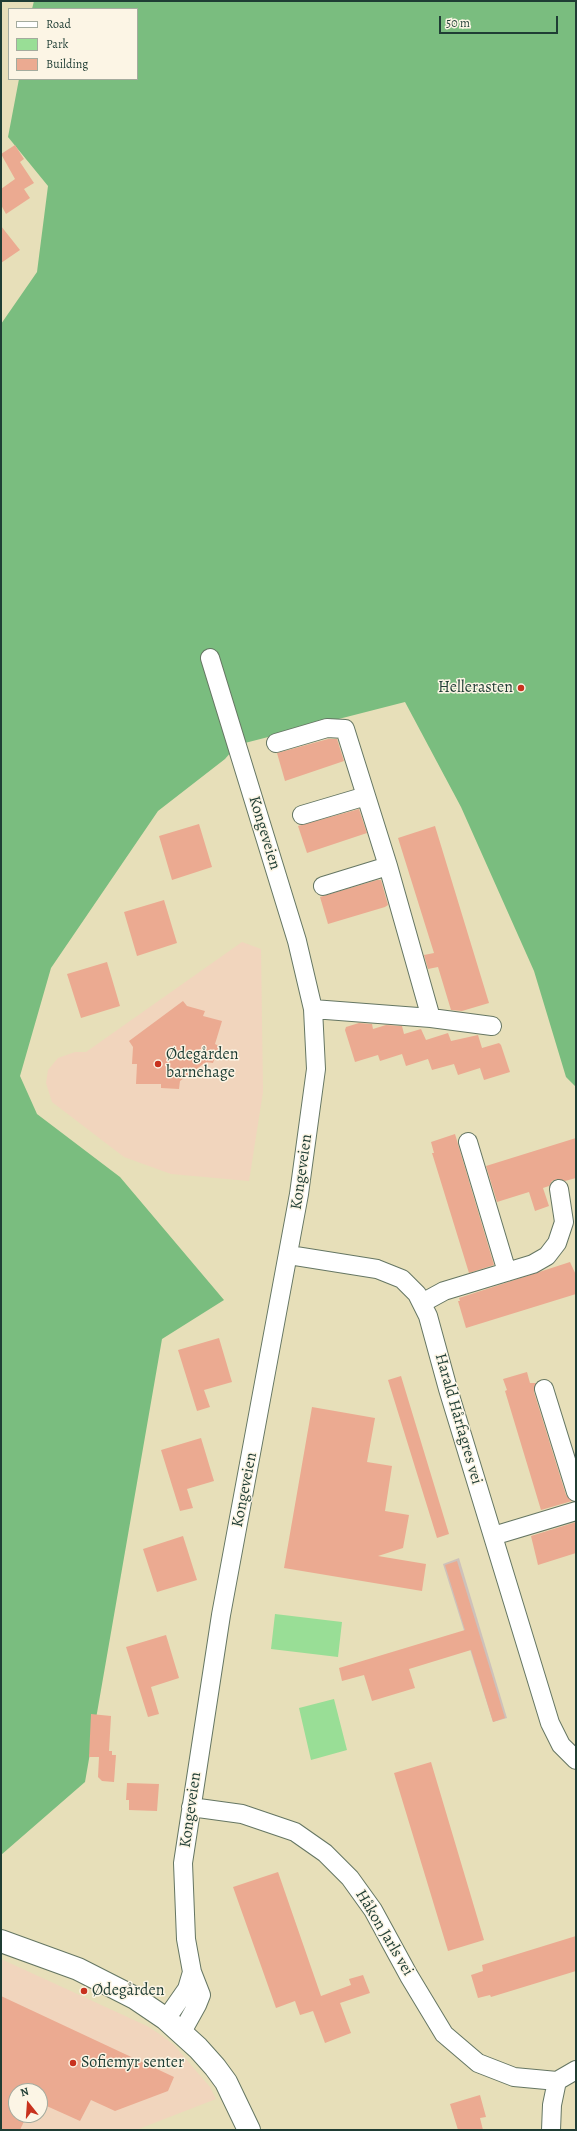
<!DOCTYPE html>
<html>
<head>
<meta charset="utf-8">
<style>
	body { margin:0 }
	#map { position:relative; width:577px; height:2131px; overflow:hidden; background:#e7dfb9; font-family:Alegreya,serif }
	canvas { display:block }
	.frame { position:absolute; inset:0; border:2px solid #1f3d34; pointer-events:none }
	.legend { position:absolute; left:8px; top:8px; width:130px; height:72px; box-sizing:border-box; background:#fcf5e5; border:1px solid #a4ab9e; margin:0; padding:5px 7px; list-style:none; font-size:12px; color:#1f3d34 }
	.legend li { display:flex; align-items:center; gap:8px; height:20px }
	.legend b { width:20px; border:1px solid #a4ab9e }
	.north { position:absolute; left:8px; top:2083px; width:40px; height:40px; box-sizing:border-box; background:#fcf5e5; border:1px solid #a4ab9e; border-radius:50%; rotate:343deg; font-size:11px; font-weight:700; line-height:16px; text-align:center; color:#1f3d34 }
	.north::after { content:''; display:block; margin:auto; width:14px; height:18px; background:#c8321e; clip-path:polygon(50% 0,100% 100%,50% 72%,0 100%) }
	.scale { position:absolute; left:439px; top:16px; width:119px; height:18px; box-sizing:border-box; border:2px solid #1f3d34; border-top:0; padding-left:5px; font-size:12px; line-height:14px; white-space:nowrap; color:#1f3d34; -webkit-text-stroke:3px #fcf5e5; paint-order:stroke }
</style>
</head>
<body>
<div id="map">
<canvas width="577" height="2131"></canvas>
<div class="frame"></div>
<ul class="legend">
<li><b style="height:5px;background:#fff"></b>Road</li>
<li><b style="height:11px;background:#99de96"></b>Park</li>
<li><b style="height:11px;background:#ebaa91"></b>Building</li>
</ul>
<div class="north">N</div>
<div class="scale">50 m</div>
</div>
<script>
const context = document.querySelector('canvas').getContext('2d');
context.lineJoin = 'round';
function fillPath(path, color) { context.fillStyle = color; context.fill(path, 'evenodd'); }
const toPath = rows => new Path2D(rows.map(r => 'M' + r).join(''));
function trace(path, color, width, dash) { context.strokeStyle = color; context.lineWidth = width; context.lineCap = dash ? 'butt' : 'round'; context.setLineDash(dash || []); context.stroke(path); }
function write(font, color, halo, rows, align = 'center') {
  context.font = font + ' Alegreya,serif'; context.lineWidth = 3; context.setLineDash([]); context.textBaseline = 'middle'; context.strokeStyle = halo; context.fillStyle = color; for (const [text, x, y, turn = 0] of rows) {
    context.save(); context.translate(x, y); context.rotate((+turn || 0) * Math.PI / 180); context.textAlign = isNaN(turn) ? turn : align; if (halo) context.strokeText(text, 0, 0); context.fillText(text, 0, 0); context.restore();
  }
}
const built = toPath([
	[242,942,261,949,263,1092,249,1181,171,1174,124,1157,52,1102,46,1083,48,1070,58,1058,75,1052,86,1052],
	[1,1959,147,2026,161,2035,174,2045,191,2065,210,2087,216,2099,136,2130,1,2130],
	[16,2091,40,2091,40,2115,16,2115]
]);
const industrial = toPath([
	[459,1558,507,1718,493,1722,443,1564]
]);
const green = toPath([
	[275,1614,342,1622,338,1657,271,1649],
	[334,1699,347,1750,311,1760,299,1708]
]);
const forest = toPath([
	[34,1,576,1,576,1087,566,1077,534,971,461,807,405,702,237,745,225,759,158,811,51,968,20,1076,37,1114,120,1177,224,1300,162,1339,85,1782,1,1855,1,324,37,272,48,186,8,137,19,79,137,79,137,9,32,9]
]);
const building = toPath([
	[15,145,24,159,20,162,34,183,24,189,30,198,6,214,1,205,1,189,15,179,1,154],
	[1,226,20,250,1,263],
	[328,739,337,739,344,761,285,781,277,753],
	[359,809,367,833,307,853,298,826],
	[199,824,212,867,172,880,159,836],
	[435,826,489,1003,462,1011,451,1010,438,967,428,969,424,955,434,953,398,838],
	[377,880,381,880,388,905,385,907,328,924,320,897],
	[164,900,177,943,137,956,124,912],
	[107,962,120,1006,81,1018,67,974],
	[183,1001,187,1006,205,1011,203,1016,222,1021,215,1044,219,1046,213,1063,206,1062,180,1081,179,1089,161,1088,161,1084,136,1084,137,1064,132,1064,133,1047,129,1041],
	[359,1023,372,1024,373,1029,386,1025,402,1026,404,1034,421,1029,426,1040,448,1033,451,1041,478,1035,482,1048,499,1043,501,1045,510,1072,484,1080,480,1068,458,1075,454,1064,432,1070,428,1059,406,1066,402,1054,380,1061,378,1055,355,1062,345,1030,346,1027],
	[455,1134,494,1265,469,1273,432,1153,434,1153,431,1142],
	[576,1138,576,1178,565,1181,557,1179,552,1181,549,1186,543,1188,549,1206,535,1211,529,1192,497,1202,486,1166],
	[570,1262,576,1275,576,1294,466,1328,458,1301,460,1301,459,1298],
	[219,1338,232,1382,204,1390,210,1407,197,1411,178,1350],
	[527,1372,530,1383,536,1383,534,1392,566,1495,572,1501,541,1510,505,1391,507,1390,503,1379],
	[401,1376,449,1534,437,1538,388,1380],
	[312,1407,375,1418,367,1462,392,1466,385,1511,409,1515,403,1548,378,1556,426,1564,422,1591,284,1568],
	[201,1438,214,1481,187,1489,193,1508,180,1511,161,1450],
	[576,1522,576,1553,538,1565,531,1536],
	[183,1536,197,1580,157,1592,143,1549],
	[457,1561,505,1718,493,1722,471,1650,409,1669,415,1688,372,1701,364,1675,342,1681,339,1668,465,1630,445,1565],
	[166,1635,179,1678,151,1687,159,1714,148,1717,126,1647],
	[91,1714,111,1716,109,1751,112,1751,112,1755,116,1755,114,1782,102,1781,98,1777,99,1757,89,1757],
	[431,1762,484,1940,448,1951,394,1773],
	[127,1783,159,1784,157,1811,129,1810,129,1800,126,1800],
	[278,1872,321,1996,351,1985,349,1979,363,1975,370,1993,340,2003,351,2033,325,2043,313,2011,300,2015,295,2001,276,2008,233,1887],
	[576,1936,576,1971,491,1997,490,1995,478,1998,471,1975,483,1971,482,1965],
	[1,1996,174,2077,168,2091,115,2111,91,2100,80,2121,40,2103,40,2091,16,2091,16,2115,27,2115,20,2130,1,2130],
	[480,2095,486,2117,480,2118,483,2130,458,2130,450,2104]
]);
const street = toPath([
	[276,743,327,728,345,729,388,866,431,1018],
	[302,815,366,796],
	[323,886,388,866],
	[313,1009,431,1018,492,1026],
	[468,1142,507,1272],
	[289,1255,377,1269,402,1279,417,1294,428,1316,448,1389,550,1723,561,1745,576,1760],
	[422,1303,444,1291,533,1264,547,1256,557,1243,564,1222,559,1189],
	[544,1389,576,1492],
	[493,1536,576,1511],
	[191,1807,242,1814,295,1832,325,1853,350,1878,373,1910,409,1976,444,2034,478,2063,514,2077,557,2081],
	[166,2019,187,1989,192,1972],
	[182,2032,197,2005,201,1995,192,1972,186,1939,183,1863,221,1615,299,1194,316,1069,313,1009,297,941,210,658],
	[551,2130,552,2105,557,2081,576,2070]
]);
const secondary = toPath([
	[1,1941,78,1969,135,1998,166,2019,198,2048,215,2067,226,2082,249,2130]
]);
const markers = [
	[521,688,4,"#c8321e"],
	[158,1064,4,"#c8321e"],
	[84,1991,4,"#c8321e"],
	[73,2063,4,"#c8321e"]
];
const poiNames = [
	["Hellerasten",513,688,"right"],
	["Ødegården",166,1055],
	["barnehage",166,1073],
	["Ødegården",92,1991],
	["Sofiemyr senter",81,2063]
];
const streetNames = [
	["Kongeveien",264,833,73],
	["Kongeveien",302,1172,-82],
	["Harald Hårfagres vei",458,1419,74],
	["Kongeveien",245,1490,-79],
	["Kongeveien",191,1810,-82],
	["Håkon Jarls vei",384,1933,59]
];
fillPath(built, '#f1d5bd');
fillPath(industrial, '#cec1ba');
fillPath(green, '#99de96');
fillPath(forest, '#7abd7f');
fillPath(building, '#ebaa91');
trace(street, '#657663', 20);
trace(secondary, '#657663', 24);
trace(street, '#fff', 18);
trace(secondary, '#fff', 22);
for (const [x, y, r, color] of markers) { const dot = new Path2D(); dot.arc(x, y, r, 0, 2 * Math.PI); context.fillStyle = color; context.fill(dot); trace(dot, '#fcf5e5', 1.5); }
write('16px', '#1f3d34', '#fcf5e5', poiNames, 'left');
write('16px', '#1f3d34', '#fcf5e5', streetNames);
</script>
</body>
</html>
